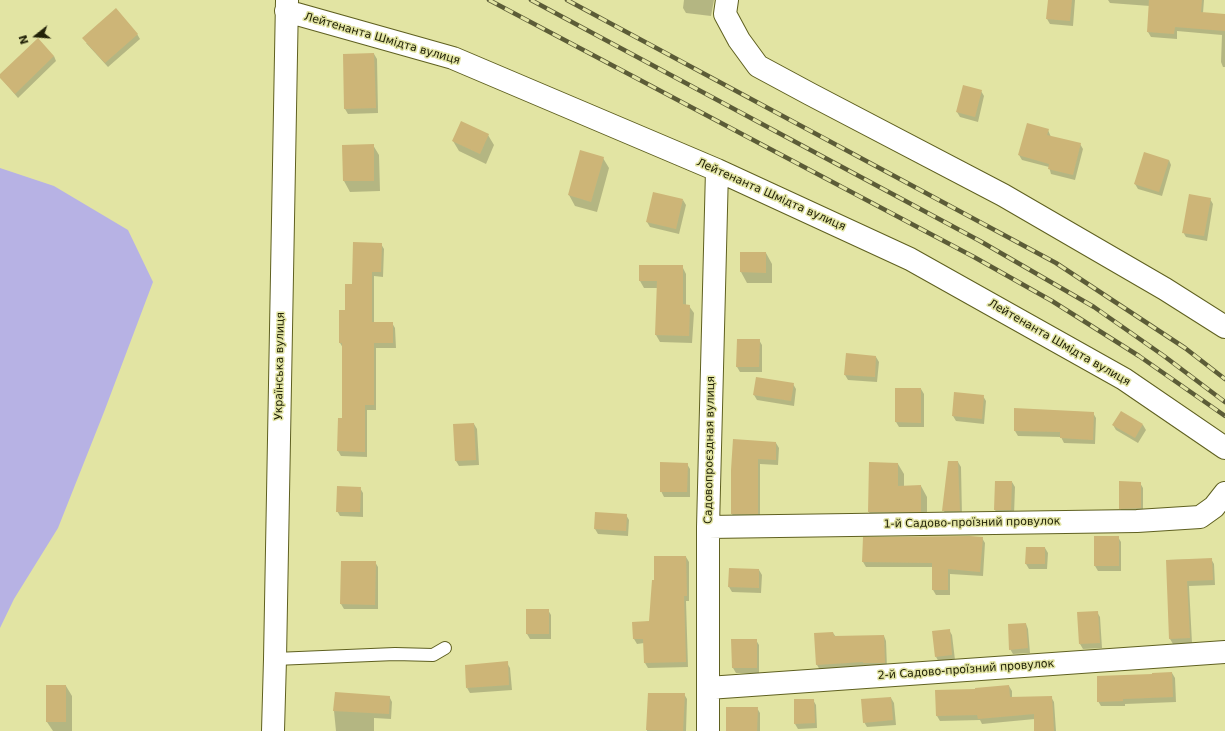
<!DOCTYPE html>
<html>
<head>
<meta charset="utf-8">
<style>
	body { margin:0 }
	#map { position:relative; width:1225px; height:731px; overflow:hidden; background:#e2e4a3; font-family:"DejaVu Sans",sans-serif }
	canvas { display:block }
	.north { position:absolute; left:16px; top:16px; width:40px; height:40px; -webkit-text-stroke:3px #e2e4a3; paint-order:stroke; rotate:253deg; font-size:11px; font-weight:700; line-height:16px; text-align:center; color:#222208 }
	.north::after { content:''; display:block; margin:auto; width:14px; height:18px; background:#222208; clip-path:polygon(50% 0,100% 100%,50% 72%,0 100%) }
</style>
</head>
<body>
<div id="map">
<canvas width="1225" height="731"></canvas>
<div class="north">N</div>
</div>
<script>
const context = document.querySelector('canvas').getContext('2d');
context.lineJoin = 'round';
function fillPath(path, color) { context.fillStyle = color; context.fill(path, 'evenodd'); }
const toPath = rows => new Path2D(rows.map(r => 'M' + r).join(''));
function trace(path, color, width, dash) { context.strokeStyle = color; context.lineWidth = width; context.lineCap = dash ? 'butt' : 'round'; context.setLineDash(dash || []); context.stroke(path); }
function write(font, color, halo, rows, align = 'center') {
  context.font = font + ' "DejaVu Sans",sans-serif'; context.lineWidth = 3; context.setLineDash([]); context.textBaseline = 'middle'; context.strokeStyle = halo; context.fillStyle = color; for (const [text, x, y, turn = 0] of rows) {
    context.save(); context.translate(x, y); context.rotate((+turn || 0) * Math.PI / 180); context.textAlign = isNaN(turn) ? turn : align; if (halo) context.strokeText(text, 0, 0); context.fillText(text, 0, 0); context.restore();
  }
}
const green = toPath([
	[0,168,54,186,128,230,153,282,104,412,58,528,14,599,0,628]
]);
const shadow = toPath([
	[684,0,714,0,711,16,686,13,683,8],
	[1049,0,1075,0,1073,26,1050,24,1047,19],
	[1108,0,1204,0,1203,13,1225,15,1225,67,1223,67,1221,62,1222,35,1177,31,1177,39,1151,37,1148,32,1150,6,1110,3],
	[137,34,140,39,108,67,86,43],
	[374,54,377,59,378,113,348,114,345,109,344,55],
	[54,56,56,61,18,98,0,77,0,76],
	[981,91,984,96,978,122,960,117,957,112],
	[1048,130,1051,137,1080,144,1083,149,1075,180,1051,174,1049,167,1022,160,1019,155],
	[488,135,494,145,486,164,459,151,453,141],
	[373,145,379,155,380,191,350,192,344,181,343,146],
	[603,158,609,168,597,212,575,206,569,195],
	[1169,160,1171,165,1162,196,1138,189,1135,184],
	[1210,199,1213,204,1207,241,1186,237,1183,232],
	[683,200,686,205,679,234,650,227,647,222],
	[381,244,384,249,383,277,374,276,374,323,392,323,395,328,396,348,376,348,376,410,367,410,367,457,341,456,338,451,343,419,343,348,340,343,346,311,353,285],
	[766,253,772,264,772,283,747,283,741,272],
	[682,266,686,274,686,305,689,306,694,313,692,343,660,342,656,335,658,288,644,288,640,281],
	[759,340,762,345,762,372,740,372,737,367],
	[876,357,879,362,877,382,848,380,845,375],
	[793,384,796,389,794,406,757,400,754,395],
	[896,389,921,389,924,394,924,427,899,427,896,422],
	[955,393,983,396,986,401,984,424,956,421,953,416],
	[1093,413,1096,418,1095,444,1064,443,1061,437,1018,436,1015,431],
	[474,424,477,429,479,465,459,466,456,461],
	[1113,425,1143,425,1146,430,1138,443,1116,430],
	[776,443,779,448,778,465,760,464,760,519,735,519,732,514,732,470],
	[958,462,961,467,962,516,946,516,944,511],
	[687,464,690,469,690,497,664,497,661,491],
	[898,464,904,474,904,487,921,486,927,497,927,522,875,523,869,512],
	[1012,482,1015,487,1014,515,998,515,995,510],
	[1140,483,1143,488,1143,513,1123,514,1120,508],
	[360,488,363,493,363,517,340,516,337,511],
	[626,515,629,520,628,536,598,534,595,529],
	[1118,537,1121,542,1121,571,1098,571,1095,566],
	[982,538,985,543,983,576,950,574,950,595,936,595,933,590,933,567,866,567,863,562],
	[1045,548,1048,553,1047,569,1029,569,1026,564],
	[686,557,689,562,689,601,686,601,688,667,648,668,645,663,644,643,637,644,634,639,650,622,655,581],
	[1211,559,1214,564,1215,585,1189,586,1192,643,1173,644,1170,639,1167,560],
	[375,562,378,567,378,609,344,609,341,604],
	[759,570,762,575,761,593,732,592,729,587],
	[548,610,551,615,551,639,530,639,527,634],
	[1097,612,1100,617,1102,648,1083,649,1080,644],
	[1026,624,1028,629,1030,653,1013,654,1010,649],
	[949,630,952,635,955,660,939,662,936,657],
	[833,633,836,637,884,636,886,641,887,668,820,670,817,665,815,634],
	[732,640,756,640,759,645,759,673,736,673,733,668],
	[507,663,510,668,512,690,470,693,467,688],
	[1172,673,1175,678,1176,702,1125,704,1125,706,1101,706,1098,701],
	[47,686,66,686,72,696,72,731,53,731,47,722],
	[1009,686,1012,691,1012,698,1051,697,1054,702,1056,731,1035,731,1035,719,982,724,980,720,940,721,937,716,936,691,976,690],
	[649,694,684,694,687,699,686,731,647,731],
	[389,696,392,702,391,719,374,718,374,731,336,731,334,711],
	[891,698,894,703,896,725,867,727,864,722],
	[813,700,816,705,817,728,798,729,795,724],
	[757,708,760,713,760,731,727,731]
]);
const building = toPath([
	[1048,0,1072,0,1070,21,1046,19],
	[1149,0,1202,0,1201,12,1225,14,1225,31,1175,27,1174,34,1147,32],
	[116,8,138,34,105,63,82,38],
	[38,38,54,56,15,94,0,78,0,74],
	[374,53,376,108,344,109,343,54],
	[963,85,982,90,975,117,956,112],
	[461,121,489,134,480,154,452,141],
	[1027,123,1049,129,1047,135,1081,143,1073,175,1048,169,1049,164,1018,155],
	[374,144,374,181,343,181,342,145],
	[580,150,604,157,591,202,568,195],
	[1144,152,1169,160,1159,192,1134,184],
	[653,192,683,199,676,229,646,222],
	[1189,194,1211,198,1204,236,1182,233],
	[353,242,382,243,381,272,372,272,372,322,393,322,393,343,374,343,374,405,365,405,365,452,337,451,338,418,342,418,342,343,339,343,339,310,345,310,345,284,352,284],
	[740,252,766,252,766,273,740,272],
	[639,265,683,265,683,304,690,305,689,336,655,335,657,281,639,281],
	[737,339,760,339,759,367,736,367],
	[846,353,876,356,875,377,844,375],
	[756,377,794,383,791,401,753,395],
	[895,388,921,388,921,423,895,422],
	[954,392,984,395,982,419,952,416],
	[1014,408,1094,412,1093,440,1060,438,1060,432,1014,431],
	[1121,411,1143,424,1135,438,1112,425],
	[474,423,476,460,455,461,453,424],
	[733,439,776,442,776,460,758,459,758,514,731,514,731,470],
	[948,461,958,461,960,511,942,511],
	[660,462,688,463,687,492,660,492],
	[869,462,898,463,898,486,921,485,921,512,868,512],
	[995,481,1012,481,1011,510,994,510],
	[1119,481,1141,482,1141,508,1119,509],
	[337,486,361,487,360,512,336,512],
	[595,512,627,514,626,531,594,529],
	[970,536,983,537,980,572,948,569,948,590,932,590,932,563,862,562,863,537],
	[1094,536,1119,536,1119,566,1094,566],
	[1026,547,1045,547,1045,564,1025,564],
	[654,556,686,556,687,596,684,596,686,662,644,663,643,639,633,639,632,622,649,621,652,580,654,580],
	[1212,558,1213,580,1187,581,1190,638,1169,639,1166,560],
	[341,561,376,561,375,605,340,604],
	[729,568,759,569,759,588,728,587],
	[526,609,549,609,549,634,526,634],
	[1098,611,1100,643,1079,644,1077,612],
	[1026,623,1028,648,1009,650,1008,624],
	[950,629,952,655,935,657,932,631],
	[833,632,834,636,884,635,885,663,863,663,863,662,816,665,814,633],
	[731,639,757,639,757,668,732,668],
	[508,661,509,685,466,688,465,665],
	[1172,672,1173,697,1123,699,1123,701,1097,702,1097,676,1152,674,1152,673],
	[46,685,66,685,66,722,46,722],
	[1009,685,1010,697,1052,696,1054,731,1034,731,1034,714,978,719,977,715,936,716,935,690,975,689,975,688],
	[335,692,390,696,389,714,333,711],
	[648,693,685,693,683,731,646,730],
	[891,697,893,720,863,723,861,699],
	[794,699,814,699,815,723,794,724],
	[726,707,758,707,757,731,726,731]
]);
const service = toPath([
	[275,659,395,654,433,655,445,648]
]);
const minor = toPath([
	[727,0,725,14,739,40,758,66,810,94,1003,195,1165,289,1225,327],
	[286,11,453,58,717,170,910,259,1124,379,1225,448],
	[708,527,1137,521,1200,517,1214,507,1225,493],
	[708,688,1225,652],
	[273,731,275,659,287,0],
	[708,731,708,527,717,170]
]);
const rail = toPath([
	[489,0,974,257,1052,301,1139,356,1225,416],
	[531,0,980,241,1094,307,1164,356,1225,402],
	[567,0,1056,263,1185,348,1225,379]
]);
const streetNames = [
	["Лейтенанта Шмідта вулиця",382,39,16],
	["Лейтенанта Шмідта вулиця",771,195,24],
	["Лейтенанта Шмідта вулиця",1059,343,30],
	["Українська вулиця",280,366,-89],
	["Садовопроєздная вулиця",710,450,-89],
	["1-й Садово-проїзний провулок",972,523,-1],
	["2-й Садово-проїзний провулок",966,670,-4]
];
fillPath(green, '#b7b2e4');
fillPath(shadow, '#0003');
fillPath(building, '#cdb577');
trace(service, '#5f6020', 14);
trace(minor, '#5f6020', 24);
trace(service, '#fff', 12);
trace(minor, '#fff', 22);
trace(rail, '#5c5c37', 4.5);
trace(rail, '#e2e4a3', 3, [9]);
write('11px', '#222208', '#e2e4a3', streetNames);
</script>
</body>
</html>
